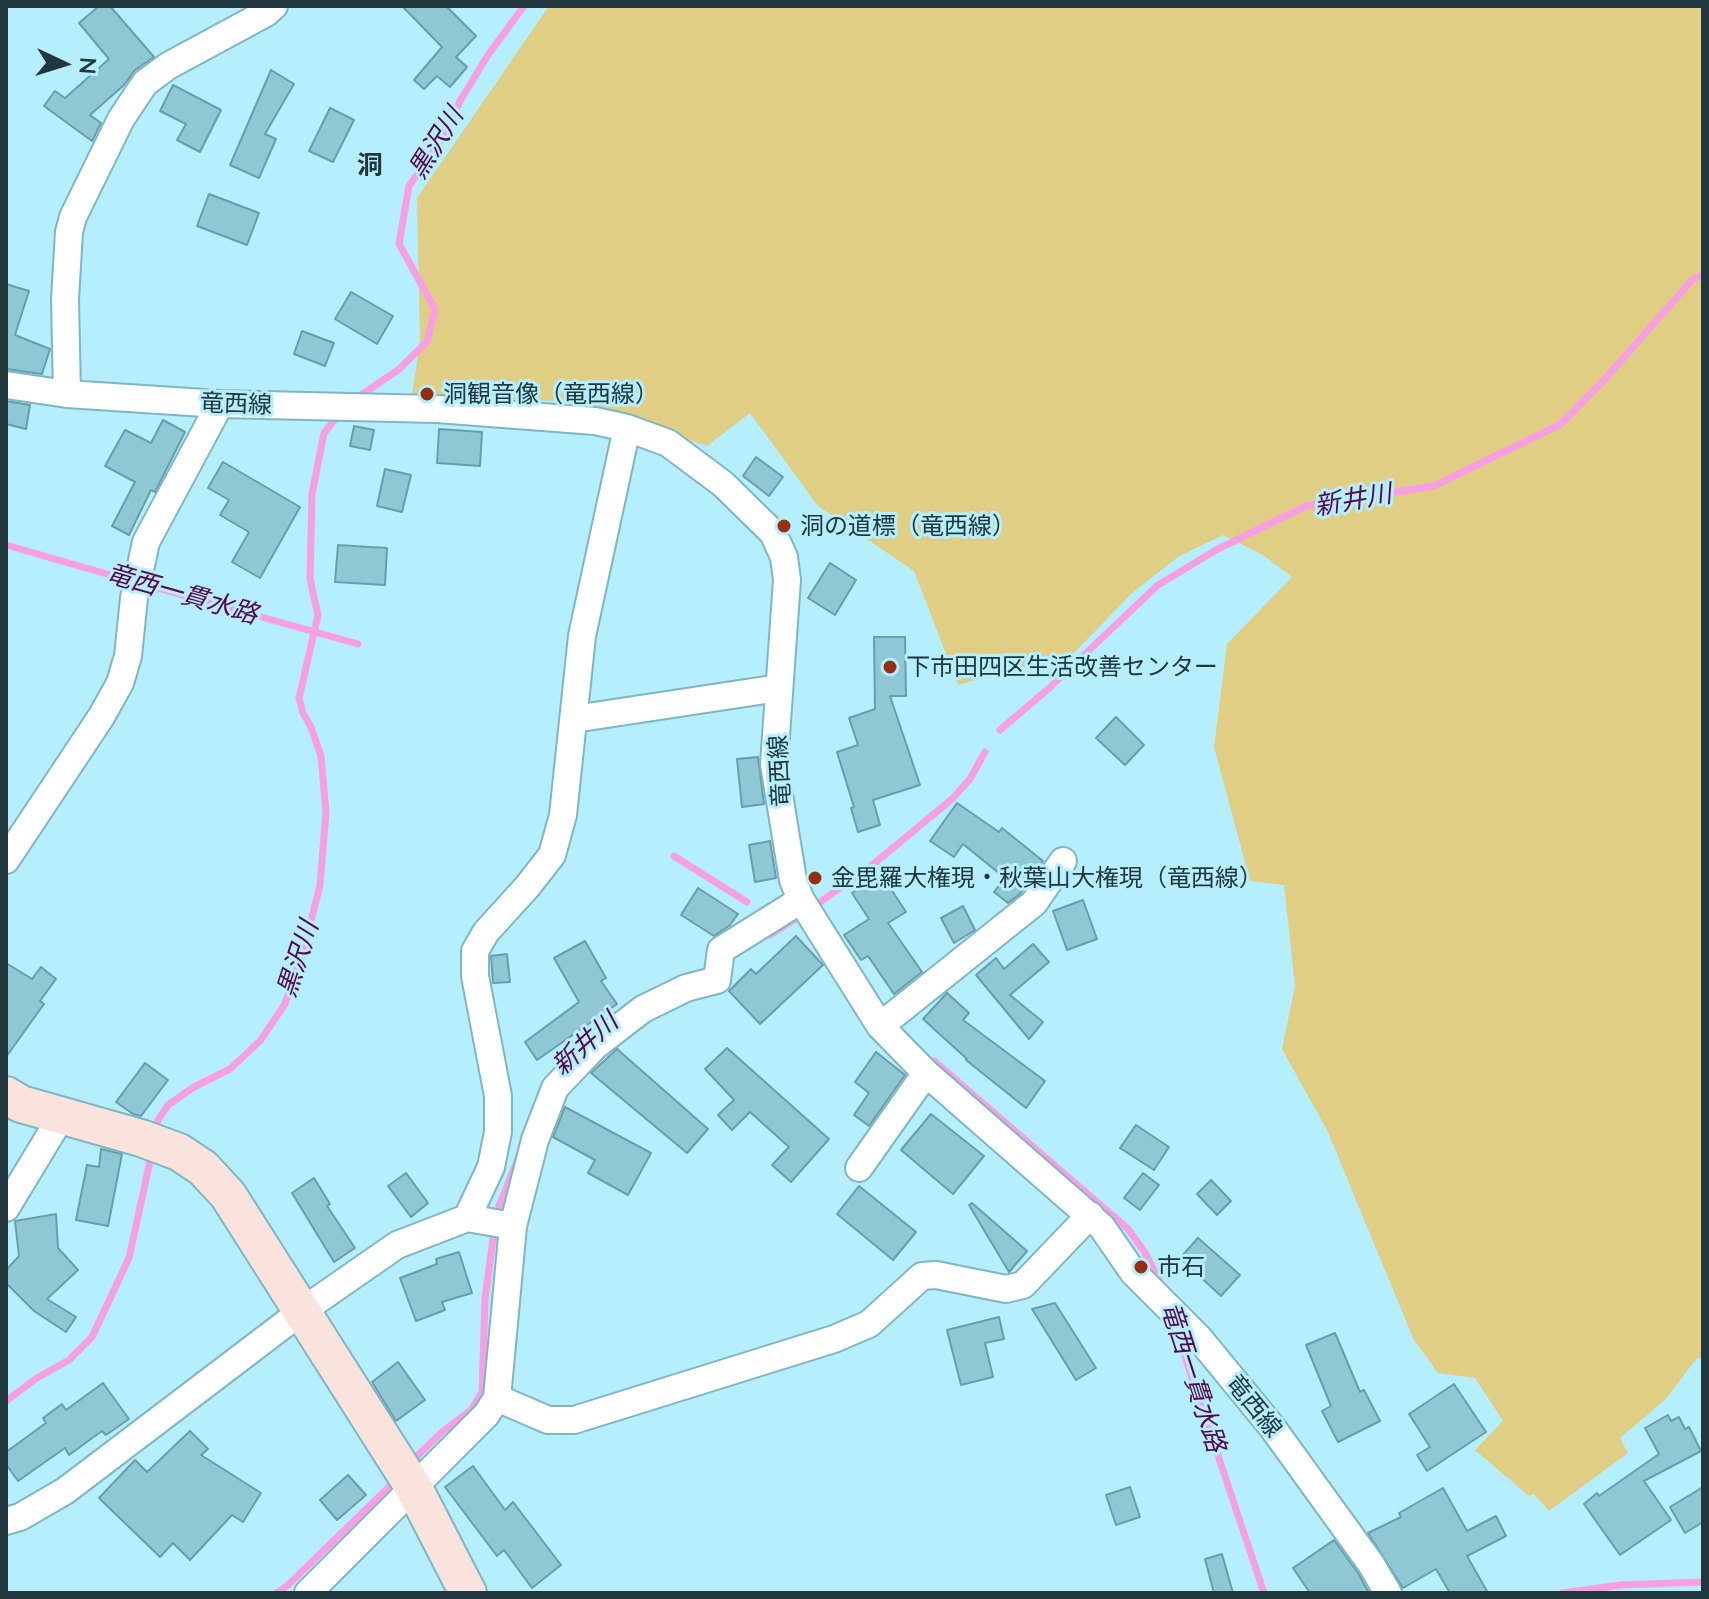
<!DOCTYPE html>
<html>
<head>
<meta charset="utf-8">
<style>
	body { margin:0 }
	#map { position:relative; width:1709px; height:1599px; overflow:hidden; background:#b5eefd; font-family:Lato,sans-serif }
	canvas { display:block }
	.frame { position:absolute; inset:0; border:8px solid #20373d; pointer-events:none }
	.north { position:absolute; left:24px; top:24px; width:80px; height:80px; -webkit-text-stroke:6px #b5eefd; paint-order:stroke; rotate:94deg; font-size:22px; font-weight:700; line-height:32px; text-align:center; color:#20373d }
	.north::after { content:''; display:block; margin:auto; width:28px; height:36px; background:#20373d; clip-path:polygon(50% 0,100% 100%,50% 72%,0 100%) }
</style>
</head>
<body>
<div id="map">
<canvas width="1709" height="1599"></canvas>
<div class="frame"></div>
<div class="north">N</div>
</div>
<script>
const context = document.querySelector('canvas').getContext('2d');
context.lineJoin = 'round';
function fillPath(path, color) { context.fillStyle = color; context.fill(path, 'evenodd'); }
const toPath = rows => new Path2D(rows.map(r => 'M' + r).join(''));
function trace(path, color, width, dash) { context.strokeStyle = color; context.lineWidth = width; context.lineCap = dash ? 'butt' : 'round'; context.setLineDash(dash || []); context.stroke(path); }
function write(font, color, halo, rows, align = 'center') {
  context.font = font + ' Lato,"Noto Sans JP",sans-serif'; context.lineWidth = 6; context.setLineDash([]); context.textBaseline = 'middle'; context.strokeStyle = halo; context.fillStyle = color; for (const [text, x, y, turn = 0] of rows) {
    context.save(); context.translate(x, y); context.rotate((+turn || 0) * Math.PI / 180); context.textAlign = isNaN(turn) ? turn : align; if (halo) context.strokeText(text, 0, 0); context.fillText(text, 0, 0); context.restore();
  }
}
const green = toPath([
	[549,6,1703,6,1703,1359,1697,1358,1665,1400,1620,1438,1628,1453,1549,1511,1534,1494,1529,1496,1475,1450,1503,1421,1475,1378,1438,1373,1414,1340,1327,1130,1282,1049,1295,986,1284,885,1250,881,1214,747,1227,644,1292,577,1263,555,1223,535,1178,557,1132,593,1074,653,958,685,914,571,818,506,750,413,707,446,579,402,412,395,420,342,417,198]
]);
const stream = toPath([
	[358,397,398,370,427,342,435,309,399,244,409,186,443,138,460,101,488,55,524,6],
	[6,545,131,581],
	[143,584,358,644],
	[1000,730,1047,690,1158,585,1216,550,1306,506,1434,486,1561,424,1604,380,1693,279,1703,275],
	[674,856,747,902],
	[819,903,876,862,952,799,970,779,985,752],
	[770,935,795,919],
	[934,1061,1128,1229,1144,1251,1163,1287],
	[155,1132,158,1120,168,1105,194,1087,230,1069,260,1041,285,1004,304,949,320,885,326,812,321,756,311,727,303,713,299,698,318,615,310,579,312,494,324,433,337,417],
	[499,1206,519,1156],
	[1176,1330,1264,1593],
	[6,1401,37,1378,69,1360,92,1337,129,1258,152,1152],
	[412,1461,442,1432,471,1410,482,1392,485,1299,493,1239],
	[277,1593,288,1585,392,1484],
	[1562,1593,1621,1585,1703,1582]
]);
const building = toPath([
	[99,6,110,6,154,57,135,70,124,85,90,115,101,123,92,141,44,106,55,91,65,98,109,59,79,23,99,6],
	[402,6,446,6,476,36,456,57,467,67,450,87,437,76,424,89,414,80,442,47,402,6],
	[271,70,294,84,265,134,276,139,259,178,230,165,271,70],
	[173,85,221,110,200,152,177,140,186,124,160,111,173,85],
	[330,108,354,120,333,162,309,151,330,108],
	[209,194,259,213,247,245,197,226,209,194],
	[6,284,29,291,15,335,50,349,42,374,6,369,6,284],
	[351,292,393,316,377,344,335,319,351,292],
	[302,331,334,343,325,366,294,354,302,331],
	[6,401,30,405,26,429,6,424,6,401],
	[163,420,185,432,155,492,151,490,129,535,112,526,135,482,105,466,125,430,151,443,163,420],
	[354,426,374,430,370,450,350,446,354,426],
	[439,429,482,432,480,466,437,463,439,429],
	[756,457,783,477,769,496,743,476,756,457],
	[223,462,300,507,260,578,232,562,249,532,220,515,229,500,208,488,223,462],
	[385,469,411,475,402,512,377,506,385,469],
	[338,545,387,548,385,585,335,582,338,545],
	[830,563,856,580,835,615,808,598,830,563],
	[874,637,905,637,906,696,890,696,920,785,873,800,880,825,858,832,851,808,854,807,837,752,858,745,849,718,875,709,874,637],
	[1116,717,1144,745,1125,765,1096,738,1116,717],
	[758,757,764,804,742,807,737,759,758,757],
	[957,803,999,832,1002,828,1043,861,1020,894,1008,903,994,892,1005,878,963,844,954,857,930,841,957,803],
	[770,841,776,878,755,882,749,845,770,841],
	[881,874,906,912,888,923,922,972,894,994,868,956,861,960,844,935,869,919,852,893,881,874],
	[698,888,738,914,730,925,714,936,681,915,698,888],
	[1083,900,1097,939,1067,950,1053,911,1083,900],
	[963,906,975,930,954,943,941,918,963,906],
	[796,936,823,965,760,1024,729,991,751,969,756,974,796,936],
	[585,941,606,978,601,981,617,1004,537,1060,525,1042,579,1002,554,958,585,941],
	[1033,944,1049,962,1010,995,1043,1022,1029,1039,976,975,996,958,1004,969,1033,944],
	[507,954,510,982,493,983,491,956,507,954],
	[6,963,32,979,41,967,56,979,40,1001,44,1004,6,1057,6,963],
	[947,993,969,1013,963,1020,1045,1081,1026,1108,966,1060,967,1059,923,1019,947,993],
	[727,1048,829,1139,791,1182,772,1165,789,1147,750,1112,732,1130,718,1115,734,1100,705,1069,727,1048],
	[617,1049,708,1129,687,1153,591,1073,617,1049],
	[876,1052,905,1075,869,1126,854,1115,869,1093,855,1082,876,1052],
	[145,1063,168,1080,141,1116,133,1114,116,1102,145,1063],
	[565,1107,651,1153,628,1195,588,1173,595,1160,553,1137,565,1107],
	[931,1114,984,1156,953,1194,901,1150,931,1114],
	[1136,1125,1169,1147,1154,1170,1120,1148,1136,1125],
	[101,1149,122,1154,108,1226,76,1220,87,1165,99,1167,101,1149],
	[406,1173,428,1203,411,1217,388,1186,406,1173],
	[1143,1173,1159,1185,1140,1210,1124,1198,1143,1173],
	[314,1178,330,1204,327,1206,355,1248,334,1262,292,1193,314,1178],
	[1211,1180,1231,1201,1217,1215,1197,1194,1211,1180],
	[859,1186,916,1232,893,1260,837,1214,859,1186],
	[972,1203,1027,1251,1009,1272,969,1205,972,1203],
	[56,1214,58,1248,78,1270,47,1299,76,1317,66,1332,34,1311,6,1283,6,1270,19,1256,15,1221,56,1214],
	[1198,1238,1240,1275,1221,1296,1180,1258,1198,1238],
	[459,1252,472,1293,442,1302,445,1310,416,1321,400,1278,437,1264,436,1259,459,1252],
	[1055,1303,1096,1368,1076,1380,1032,1309,1055,1303],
	[999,1317,1004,1339,985,1343,993,1377,961,1385,947,1330,999,1317],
	[1335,1333,1360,1392,1364,1390,1380,1421,1338,1442,1322,1411,1331,1406,1306,1345,1335,1333],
	[398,1362,425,1400,396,1421,372,1382,398,1362],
	[103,1383,129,1419,106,1435,102,1431,69,1455,65,1448,18,1481,6,1464,6,1452,46,1423,43,1418,62,1404,66,1410,103,1383],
	[1454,1384,1486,1432,1427,1471,1417,1455,1430,1447,1409,1414,1454,1384],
	[1668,1415,1671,1421,1679,1417,1685,1429,1689,1427,1701,1451,1644,1481,1671,1520,1620,1555,1584,1504,1597,1493,1599,1496,1659,1454,1645,1428,1668,1415],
	[190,1431,208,1449,201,1455,261,1493,243,1522,232,1515,190,1560,173,1543,160,1557,99,1498,135,1460,147,1472,190,1431],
	[473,1466,505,1510,513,1502,561,1565,532,1588,504,1550,497,1556,445,1487,473,1466],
	[348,1475,366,1495,337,1520,320,1500,348,1475],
	[1130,1487,1140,1517,1116,1525,1106,1495,1130,1487],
	[1703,1487,1703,1522,1685,1533,1670,1507,1703,1487],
	[1443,1488,1467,1531,1496,1516,1506,1536,1467,1556,1488,1593,1450,1593,1436,1569,1403,1588,1368,1533,1401,1517,1399,1513,1443,1488],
	[1334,1540,1358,1573,1369,1593,1310,1593,1293,1568,1334,1540],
	[1222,1554,1233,1593,1214,1593,1205,1559,1222,1554]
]);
const street = toPath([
	[6,385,67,394,220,404,437,409,595,421,627,428,668,443,723,484,773,533,784,557,787,580,774,764,793,880,801,900,880,1026,926,1073,1102,1227,1133,1272,1199,1338,1272,1427,1371,1564,1388,1593],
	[67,394,65,299,69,232,73,217,121,119,145,83,168,66,266,13,274,6],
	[574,719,779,688],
	[6,860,101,717,120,683,128,656,134,598,146,542,220,404],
	[880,1026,1034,903,1063,861],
	[859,1168,926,1073],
	[6,1208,61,1117],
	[467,1218,491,1167,498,1132,498,1096,475,976,475,951,486,932,527,887,552,855,563,815,582,636,627,428],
	[497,1398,548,1420,574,1420,834,1339,869,1324,922,1276,936,1275,1006,1289,1023,1285,1090,1215],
	[6,1521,20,1517,65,1491,302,1311,397,1245,467,1218,513,1226],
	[308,1593,486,1415,497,1398,513,1226,535,1140,555,1088,595,1046,643,1009,686,988,717,980,721,950,801,900]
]);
const secondary = toPath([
	[6,1095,21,1104,141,1138,179,1152,203,1168,228,1195,414,1488,468,1593]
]);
const markers = [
	[427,394,8,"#962f11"],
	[784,526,8,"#962f11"],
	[890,667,8,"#962f11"],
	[815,878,8,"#962f11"],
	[1141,1267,8,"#962f11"]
];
const poiNames = [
	["洞観音像（竜西線）",443,394],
	["洞の道標（竜西線）",800,526],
	["下市田四区生活改善センター",906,667],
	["金毘羅大権現・秋葉山大権現（竜西線）",831,878],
	["市石",1157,1267]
];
const streetNames = [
	["竜西線",236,404,2],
	["竜西線",780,771,-93],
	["竜西線",1254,1406,51]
];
const waterNames = [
	["黒沢川",436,143,-58],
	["新井川",1353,500,-10],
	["竜西一貫水路",182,594,16],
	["黒沢川",298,959,-72],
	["新井川",585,1044,-42],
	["竜西一貫水路",1193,1377,72]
];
const neighbourhoodNames = [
	["洞",370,166]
];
fillPath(green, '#e0ce85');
trace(stream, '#f89fe3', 7);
fillPath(building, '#8fc7d5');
trace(building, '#689eac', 2);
trace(street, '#7fb6c4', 30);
trace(secondary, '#7fb6c4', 40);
trace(street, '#fff', 26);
trace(secondary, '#fae3dd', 36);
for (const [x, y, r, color] of markers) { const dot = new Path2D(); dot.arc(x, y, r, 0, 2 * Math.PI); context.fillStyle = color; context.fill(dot); trace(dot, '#b5eefd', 3); }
write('24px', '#20373d', '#b5eefd', poiNames, 'left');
write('24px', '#20373d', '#b5eefd', streetNames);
write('italic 26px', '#57074b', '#b5eefd', waterNames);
write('bold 26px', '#20373d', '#b5eefd', neighbourhoodNames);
</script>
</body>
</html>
